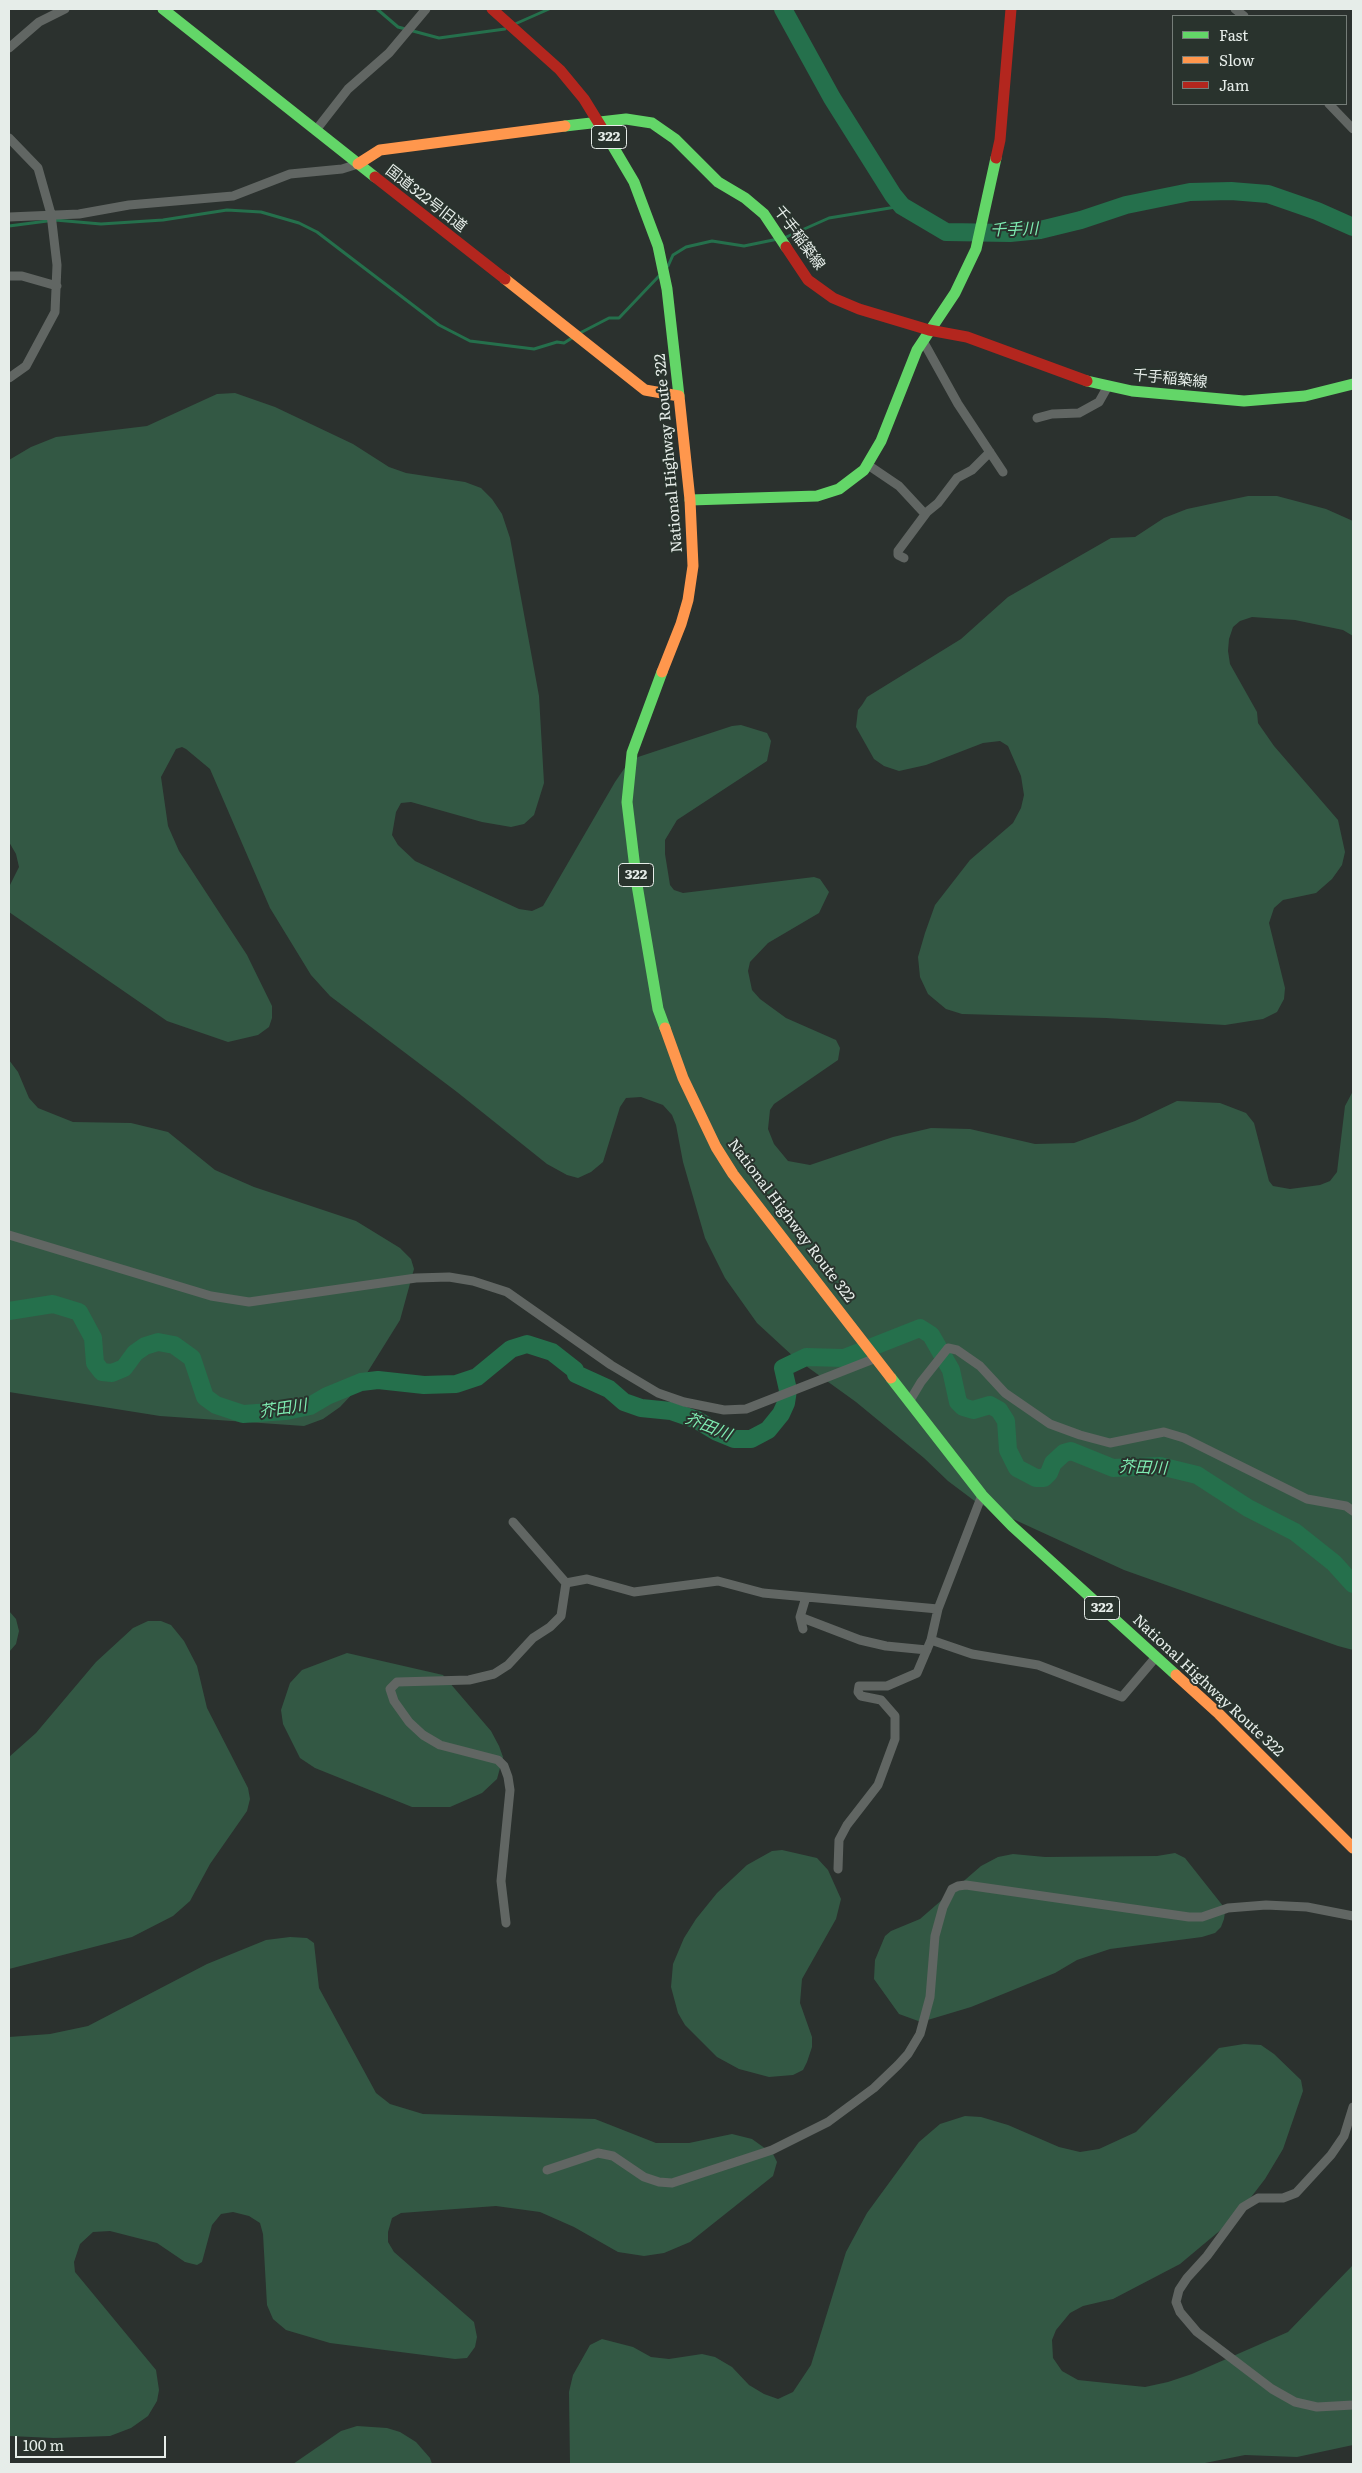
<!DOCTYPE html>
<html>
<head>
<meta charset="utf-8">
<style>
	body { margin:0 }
	#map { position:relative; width:1362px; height:2473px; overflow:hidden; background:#2b312e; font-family:Literata,serif }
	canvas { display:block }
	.frame { position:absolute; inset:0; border:10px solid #e6ede9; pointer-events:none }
	.legend { position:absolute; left:1172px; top:15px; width:175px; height:90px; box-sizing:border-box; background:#29332d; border:1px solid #757d78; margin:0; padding:6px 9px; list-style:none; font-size:15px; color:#e6ede9 }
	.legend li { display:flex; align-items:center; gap:10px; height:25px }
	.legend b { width:25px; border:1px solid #757d78 }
	.scale { position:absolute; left:15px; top:2436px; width:151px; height:22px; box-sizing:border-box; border:2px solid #e6ede9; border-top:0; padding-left:6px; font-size:15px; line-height:18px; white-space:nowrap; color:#e6ede9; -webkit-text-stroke:4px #29332d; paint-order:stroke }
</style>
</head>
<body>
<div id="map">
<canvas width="1362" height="2473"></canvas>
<div class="frame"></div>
<ul class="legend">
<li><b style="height:6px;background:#63d668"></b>Fast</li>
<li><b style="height:6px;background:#ff974d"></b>Slow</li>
<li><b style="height:6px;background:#b3261e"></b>Jam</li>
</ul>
<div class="scale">100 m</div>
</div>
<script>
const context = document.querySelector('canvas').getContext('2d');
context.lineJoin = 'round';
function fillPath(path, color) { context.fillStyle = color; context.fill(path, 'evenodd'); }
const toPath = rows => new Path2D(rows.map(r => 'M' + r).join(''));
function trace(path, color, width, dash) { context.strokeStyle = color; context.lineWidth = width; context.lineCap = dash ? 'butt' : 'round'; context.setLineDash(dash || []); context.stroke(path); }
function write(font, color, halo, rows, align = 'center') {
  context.font = font + ' Literata,"Noto Sans JP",serif'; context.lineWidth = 4; context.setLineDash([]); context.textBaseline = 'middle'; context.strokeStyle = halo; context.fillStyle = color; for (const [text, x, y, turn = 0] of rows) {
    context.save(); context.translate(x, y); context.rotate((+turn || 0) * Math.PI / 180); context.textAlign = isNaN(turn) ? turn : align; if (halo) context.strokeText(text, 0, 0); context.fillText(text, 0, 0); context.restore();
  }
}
const green = toPath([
	[235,393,275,407,353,444,389,467,406,473,465,482,481,488,492,499,502,514,510,538,539,696,544,783,534,815,524,824,511,827,482,822,411,802,401,803,396,812,392,835,398,845,415,861,519,909,532,911,543,906,615,782,626,766,638,757,732,726,741,725,767,733,771,741,767,761,677,820,665,840,665,854,670,885,674,890,683,893,814,877,820,879,829,892,819,913,768,943,750,962,748,971,752,990,760,999,786,1018,836,1040,840,1048,838,1060,774,1104,770,1110,768,1129,774,1144,788,1161,810,1165,893,1137,931,1128,970,1129,1035,1144,1074,1143,1135,1121,1177,1101,1220,1103,1246,1113,1254,1123,1269,1181,1273,1186,1290,1189,1320,1185,1330,1181,1337,1172,1345,1106,1353,1091,1353,1650,1338,1646,1124,1570,976,1502,948,1481,924,1458,856,1402,795,1358,757,1323,725,1278,705,1238,683,1162,676,1125,672,1115,663,1105,641,1097,626,1098,620,1107,603,1162,591,1172,578,1178,567,1175,547,1164,457,1092,330,996,311,975,270,908,210,769,186,749,182,747,176,749,161,777,168,826,179,851,247,955,272,1006,272,1018,269,1027,258,1035,228,1042,167,1021,9,912,9,887,19,867,16,854,9,842,9,460,31,447,56,437,147,426,217,394],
	[1248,496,1277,496,1326,509,1353,521,1353,636,1343,630,1295,620,1252,617,1240,621,1233,627,1229,639,1228,651,1230,664,1257,712,1258,723,1274,746,1338,820,1345,852,1342,865,1332,879,1316,893,1283,900,1274,908,1269,923,1285,988,1284,999,1277,1012,1263,1019,1225,1025,1106,1018,962,1014,946,1009,928,994,920,977,918,957,925,933,935,905,970,860,1013,823,1021,808,1024,795,1021,776,1008,746,1000,741,983,743,926,765,899,771,884,766,874,759,856,727,858,710,862,705,867,697,961,639,1008,597,1111,538,1135,537,1164,518,1187,509],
	[9,1060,18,1072,29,1098,38,1108,73,1122,131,1123,168,1132,215,1170,254,1187,356,1221,400,1248,411,1259,414,1269,400,1320,357,1389,340,1407,323,1419,304,1426,160,1416,9,1392],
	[9,1611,16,1619,19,1631,16,1644,9,1652],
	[148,1621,161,1621,171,1625,184,1641,197,1666,207,1708,248,1788,250,1799,247,1811,210,1864,190,1901,173,1916,132,1937,9,1969,9,1757,36,1733,96,1662,133,1628],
	[347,1653,443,1675,491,1731,499,1746,503,1757,497,1779,482,1793,450,1807,412,1807,315,1768,300,1758,283,1724,281,1710,290,1683,302,1670],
	[782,1850,817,1858,828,1870,841,1899,836,1919,802,1979,800,2003,812,2037,812,2047,807,2062,803,2070,793,2075,769,2077,739,2069,717,2057,685,2025,678,2013,671,1987,673,1964,684,1938,696,1919,717,1893,747,1865,772,1851],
	[1175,1853,1185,1858,1223,1906,1225,1912,1224,1919,1221,1927,1215,1933,1202,1937,1110,1949,1077,1960,1055,1973,971,2007,921,2022,899,2014,874,1979,875,1960,885,1936,891,1931,920,1919,981,1866,998,1857,1013,1854,1045,1857,1157,1856],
	[290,1937,307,1938,314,1943,319,1988,376,2093,390,2104,423,2114,595,2119,656,2143,689,2143,732,2134,752,2139,773,2154,777,2162,773,2176,690,2242,664,2253,644,2256,618,2252,574,2227,540,2212,496,2206,401,2213,392,2218,388,2232,388,2242,394,2252,474,2322,477,2337,475,2347,467,2358,455,2359,330,2343,286,2330,273,2319,267,2305,263,2234,260,2223,249,2216,233,2212,221,2214,212,2225,202,2262,197,2265,185,2262,157,2243,110,2231,93,2232,80,2244,74,2262,75,2272,156,2370,159,2390,157,2401,148,2416,131,2428,110,2436,54,2438,9,2436,9,2037,50,2034,88,2026,207,1964,266,1940],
	[1244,2044,1261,2045,1274,2054,1301,2080,1303,2091,1283,2149,1265,2179,1235,2218,1180,2264,1113,2299,1083,2306,1070,2313,1056,2330,1052,2340,1053,2358,1062,2371,1078,2380,1145,2387,1168,2382,1192,2374,1288,2332,1353,2265,1353,2445,1297,2457,1245,2455,1200,2464,570,2464,569,2392,573,2375,590,2345,602,2339,633,2347,651,2357,669,2359,702,2354,715,2357,732,2367,749,2385,764,2394,778,2399,793,2392,811,2365,846,2252,867,2213,919,2142,940,2124,965,2116,981,2117,1008,2125,1059,2147,1080,2152,1099,2149,1136,2132,1219,2048],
	[357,2426,387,2428,400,2432,416,2442,430,2458,432,2464,293,2464,341,2431]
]);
const stream = toPath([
	[377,9,398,27,439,38,505,29],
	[515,24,549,9],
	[9,226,55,220,101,224,163,220,227,210,261,212,299,223,317,232,439,325,470,341,534,349,557,342,564,343,572,338],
	[784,238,829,218,902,206],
	[668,266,673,255,686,247,712,241,744,246,778,239],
	[580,333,609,318,619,318,659,276]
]);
const river = toPath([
	[783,9,832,98,893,195,902,206,946,232,1010,233,1040,230,1081,220,1126,205,1190,192,1231,191,1268,194,1317,211,1353,227],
	[9,1311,53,1304,79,1312,93,1338,95,1363,102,1372,112,1373,124,1368,135,1353,145,1346,158,1342,174,1345,192,1358,205,1397,216,1405,243,1414,286,1411,310,1406,327,1396,361,1382,378,1380,424,1385,456,1384,477,1377,511,1349,527,1344,552,1352,575,1370,576,1374,609,1389,624,1402,641,1408,671,1411,697,1420,717,1432,734,1439,751,1439,768,1430,781,1414,786,1403,788,1390,783,1368,806,1357,844,1358,920,1328,931,1335,951,1370,958,1402,963,1407,973,1410,990,1405,999,1410,1006,1421,1008,1450,1017,1468,1036,1478,1044,1478,1049,1473,1053,1463,1064,1453,1071,1451,1113,1468,1160,1466,1197,1475,1248,1508,1295,1532,1334,1563,1353,1584]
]);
const street = toPath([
	[1235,9,1244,16],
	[9,48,39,22,65,9],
	[1329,104,1353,129],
	[316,130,348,89,389,53,426,9],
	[9,138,38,168,51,214,57,265,55,312,26,366,9,378],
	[9,217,79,214,129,205,233,196,290,174,342,169,358,164],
	[9,276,22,276,57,286],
	[923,341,958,404,1003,472],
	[1037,418,1052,414,1079,413,1099,402,1108,386],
	[868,465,899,486,925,514],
	[904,558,898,555,898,551,927,512,938,503,957,478,972,470,990,452],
	[9,1235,211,1296,249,1302,416,1278,449,1277,473,1281,507,1292,611,1365,658,1393,684,1402,724,1410,746,1409,876,1358],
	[909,1402,921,1382,948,1348,957,1350,980,1366,1005,1393,1050,1424,1080,1435,1110,1443,1164,1432,1184,1438,1307,1499,1346,1506,1353,1511],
	[513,1522,566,1583],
	[566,1583,587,1579,634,1592,718,1581,763,1593,938,1609],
	[800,1617,860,1640,886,1646,927,1650],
	[803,1629,800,1617,806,1597],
	[931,1640,972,1654,1038,1665,1122,1697,1156,1657],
	[838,1869,839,1840,847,1825,878,1785,895,1739,895,1716,881,1700,861,1696,858,1692,859,1686,887,1686,917,1673,931,1640,938,1609,982,1495],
	[506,1923,501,1881,510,1790,508,1777,504,1766,498,1760,440,1745,423,1735,409,1722,394,1701,390,1689,397,1682,469,1680,494,1674,508,1665,533,1638,550,1627,561,1616,566,1583],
	[1353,2107,1344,2136,1331,2155,1296,2193,1283,2198,1258,2198,1243,2207,1207,2256,1187,2278,1179,2290,1176,2302,1180,2312,1197,2332,1272,2389,1295,2402,1317,2407,1353,2405],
	[547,2170,598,2153,613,2156,644,2177,659,2182,672,2183,772,2150,828,2122,874,2088,898,2065,908,2054,920,2034,930,1997,935,1936,943,1907,952,1889,958,1886,966,1885,1189,1917,1202,1917,1228,1908,1266,1905,1307,1907,1353,1916]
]);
const fast = toPath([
	[163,9,375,177],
	[565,126,626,119,652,123,675,139,718,182,745,198,764,214,786,247],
	[608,138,634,182,658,246,667,289,679,396],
	[1087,381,1132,391,1244,401,1305,396,1353,384],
	[690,500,817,496,839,489,864,470,881,441,917,350,955,293,976,249,996,158],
	[662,672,632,753,627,802,637,885,658,1009,665,1028],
	[891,1378,982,1495,1012,1526,1176,1675]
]);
const slow = toPath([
	[358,164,380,150,565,126],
	[505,279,645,390,679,396],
	[662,672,681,624,688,600,693,566,690,500,679,396],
	[665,1028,683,1078,716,1147,733,1174,891,1378],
	[1176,1675,1219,1714,1353,1848]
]);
const jam = toPath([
	[492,9,560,70,584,99,608,138],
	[996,158,1000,140,1011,9],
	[375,177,505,279],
	[786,247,808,280,833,298,859,309,929,330,967,337,1087,381]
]);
const shields = [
	[609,137,35],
	[636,875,35],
	[1102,1608,35]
];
const shieldNames = [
	["322",609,137],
	["322",636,875],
	["322",1102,1608]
];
const streetNames = [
	["国道322号旧道",426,199,38],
	["千手稲築線",799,238,54],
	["千手稲築線",1170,379,6],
	["National Highway Route 322",669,453,-95],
	["National Highway Route 322",791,1221,53],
	["National Highway Route 322",1208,1686,43]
];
const waterNames = [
	["千手川",1014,230,-2],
	["芥田川",283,1409,-8],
	["芥田川",708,1427,22],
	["芥田川",1143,1468,2]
];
fillPath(green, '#335844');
trace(stream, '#25704c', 3);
trace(river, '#25704c', 18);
trace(street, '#616663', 9);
trace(fast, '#63d668', 11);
trace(slow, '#ff974d', 11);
trace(jam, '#b3261e', 11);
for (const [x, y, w] of shields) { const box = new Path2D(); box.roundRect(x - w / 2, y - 11.5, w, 23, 4); context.fillStyle = '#29332d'; context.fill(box); trace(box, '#e6ede9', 1); }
write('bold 14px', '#e6ede9', null, shieldNames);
write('15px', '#e6ede9', '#29332d', streetNames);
write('italic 16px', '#7eebb1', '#29332d', waterNames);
</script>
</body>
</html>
